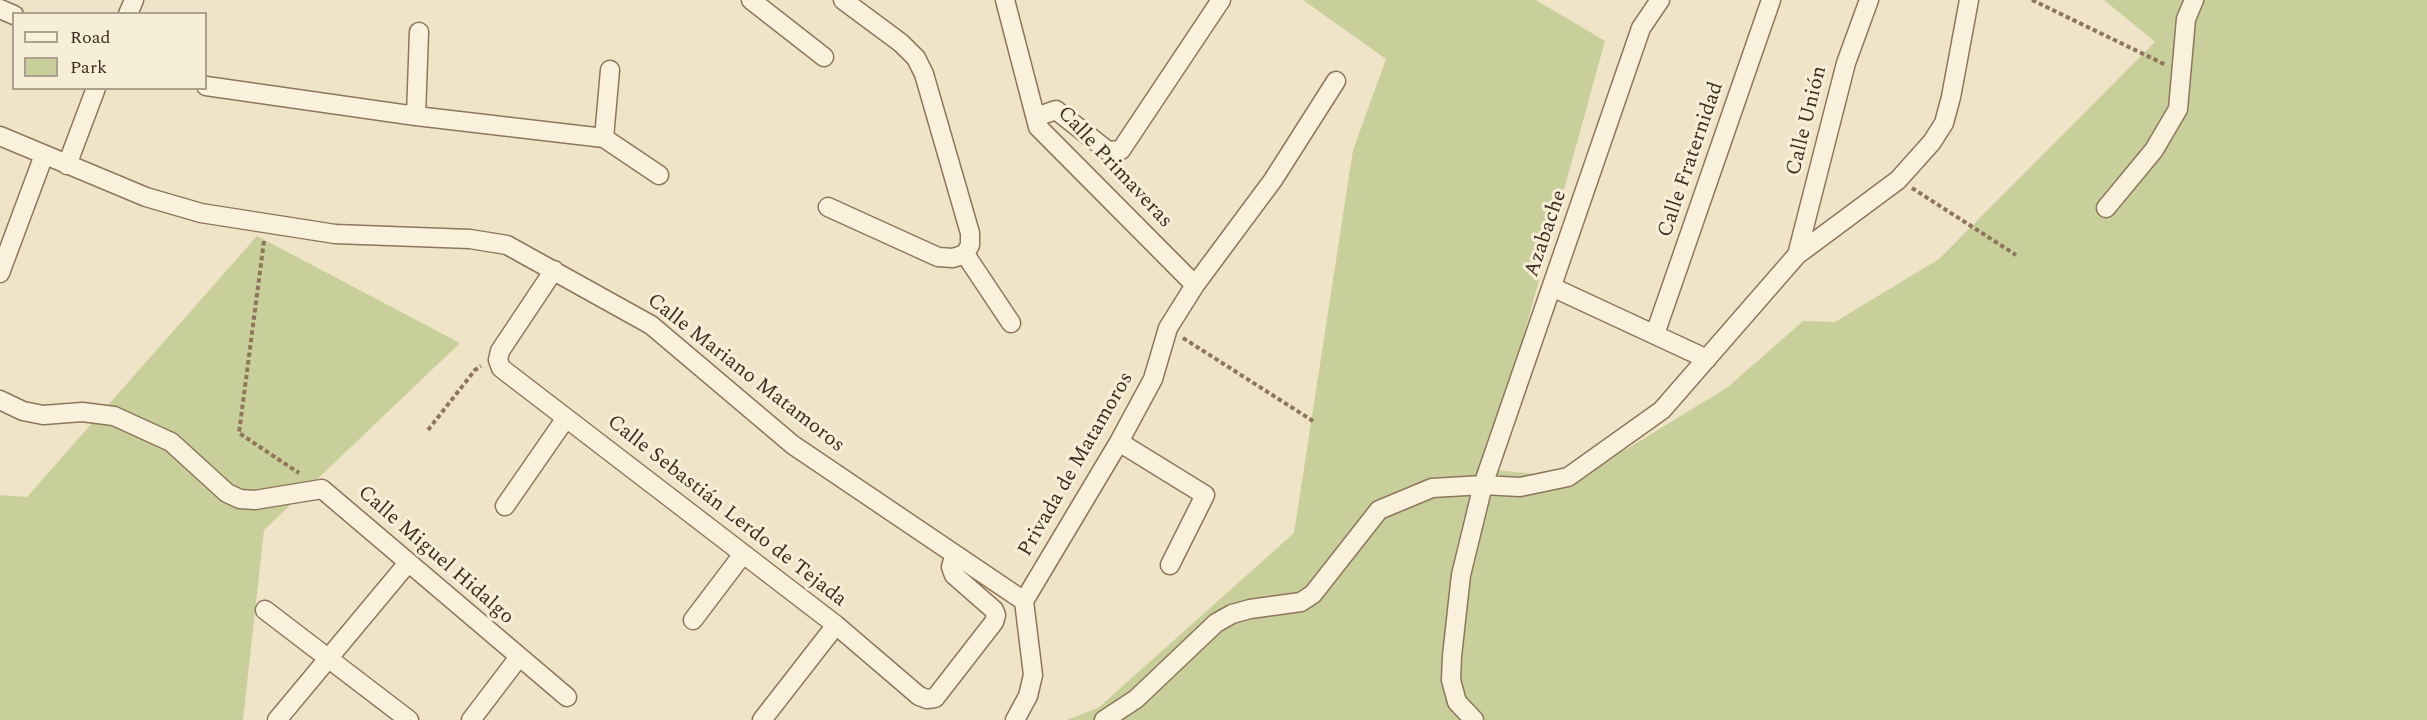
<!DOCTYPE html>
<html>
<head>
<meta charset="utf-8">
<style>
	body { margin:0 }
	#map { position:relative; width:2427px; height:720px; overflow:hidden; background:#f0e4c8; font-family:Spectral,serif }
	canvas { display:block }
	.legend { position:absolute; left:12px; top:12px; width:195px; height:78px; box-sizing:border-box; background:#f7eed8; border:2px solid #ada18e; margin:0; padding:8px 10px; list-style:none; font-size:18px; color:#3d2e20 }
	.legend li { display:flex; align-items:center; gap:12px; height:30px }
	.legend b { width:30px; border:2px solid #ada18e }
</style>
</head>
<body>
<div id="map">
<canvas width="2427" height="720"></canvas>
<ul class="legend">
<li><b style="height:8px;background:#faf1dc"></b>Road</li>
<li><b style="height:16px;background:#c9cf9b"></b>Park</li>
</ul>
</div>
<script>
const context = document.querySelector('canvas').getContext('2d');
context.lineJoin = 'round';
function fillPath(path, color) { context.fillStyle = color; context.fill(path, 'evenodd'); }
const toPath = rows => new Path2D(rows.map(r => 'M' + r).join(''));
function trace(path, color, width, dash) { context.strokeStyle = color; context.lineWidth = width; context.lineCap = dash ? 'butt' : 'round'; context.setLineDash(dash || []); context.stroke(path); }
function write(font, color, halo, rows, align = 'center') {
  context.font = font + ' Spectral,serif'; context.lineWidth = 6; context.setLineDash([]); context.textBaseline = 'middle'; context.strokeStyle = halo; context.fillStyle = color; for (const [text, x, y, turn = 0] of rows) {
    context.save(); context.translate(x, y); context.rotate((+turn || 0) * Math.PI / 180); context.textAlign = isNaN(turn) ? turn : align; if (halo) context.strokeText(text, 0, 0); context.fillText(text, 0, 0); context.restore();
  }
}
const green = toPath([
	[1303,0,1536,0,1605,41,1487,469,1564,477,1612,458,1728,387,1803,321,1835,322,1939,259,2155,42,2104,0,2427,0,2427,720,1067,720,1098,708,1294,533,1353,150,1386,59],
	[257,236,460,343,264,530,243,720,0,720,0,495,27,497]
]);
const path = toPath([
	[2032,0,2166,65],
	[1912,188,2016,255],
	[264,241,239,433,299,473],
	[1183,338,1313,421],
	[428,430,475,370,481,366]
]);
const minor = toPath([
	[751,0,824,57],
	[1005,0,1038,127,1195,285],
	[0,9,14,15],
	[128,14,134,0],
	[206,86,416,116,604,138,659,175],
	[416,116,419,32],
	[1036,117,1056,110,1108,151,1121,150,1221,0],
	[0,136,146,197,201,213,335,234,470,239,507,245,651,325,793,445,1024,601],
	[604,138,610,70],
	[67,165,96,88],
	[828,207,938,257,953,258,965,254,970,245,970,233,924,74,916,58,901,43,843,0],
	[2106,208,2154,150,2178,109,2186,19,2194,0],
	[965,254,1011,323],
	[1797,255,1846,63,1869,0],
	[554,270,500,351,498,360,501,368,836,625,919,696,927,699,935,698,994,622,996,615,994,610,954,575,951,567,954,556],
	[0,273,44,155],
	[1552,287,1707,359],
	[1655,334,1771,0],
	[0,400,23,411,43,415,82,412,114,416,171,442,227,493,240,499,255,500,322,489,567,697],
	[1119,442,1205,495,1170,565],
	[505,506,566,418],
	[1024,601,1119,442,1153,379,1168,328,1195,285,1273,180,1336,81],
	[265,610,409,720],
	[693,620,743,554],
	[277,720,407,564],
	[471,720,519,657],
	[762,720,836,625],
	[1015,720,1028,696,1033,675,1024,601],
	[1104,720,1136,699,1216,623,1232,614,1250,609,1301,602,1313,594,1379,510,1432,488,1483,485,1520,487,1568,477,1662,410,1797,255,1898,180,1932,142,1944,123,1951,97,1969,0],
	[1474,720,1457,702,1451,680,1452,656,1461,575,1483,485,1641,28,1660,0]
]);
const streetNames = [
	["Calle Unión",1808,121,-76],
	["Calle Fraternidad",1692,160,-71],
	["Calle Primaveras",1114,168,47],
	["Azabache",1547,234,-71],
	["Calle Mariano Matamoros",745,374,38],
	["Privada de Matamoros",1077,465,-60],
	["Calle Sebastián Lerdo de Tejada",726,512,38],
	["Calle Miguel Hidalgo",435,556,41]
];
fillPath(green, '#c9cf9b');
trace(minor, '#8d765c', 21);
trace(path, '#8d765c', 4, [4.5, 3]);
trace(minor, '#faf1dc', 18);
write('21px', '#3d2e20', '#f7eed8', streetNames);
</script>
</body>
</html>
